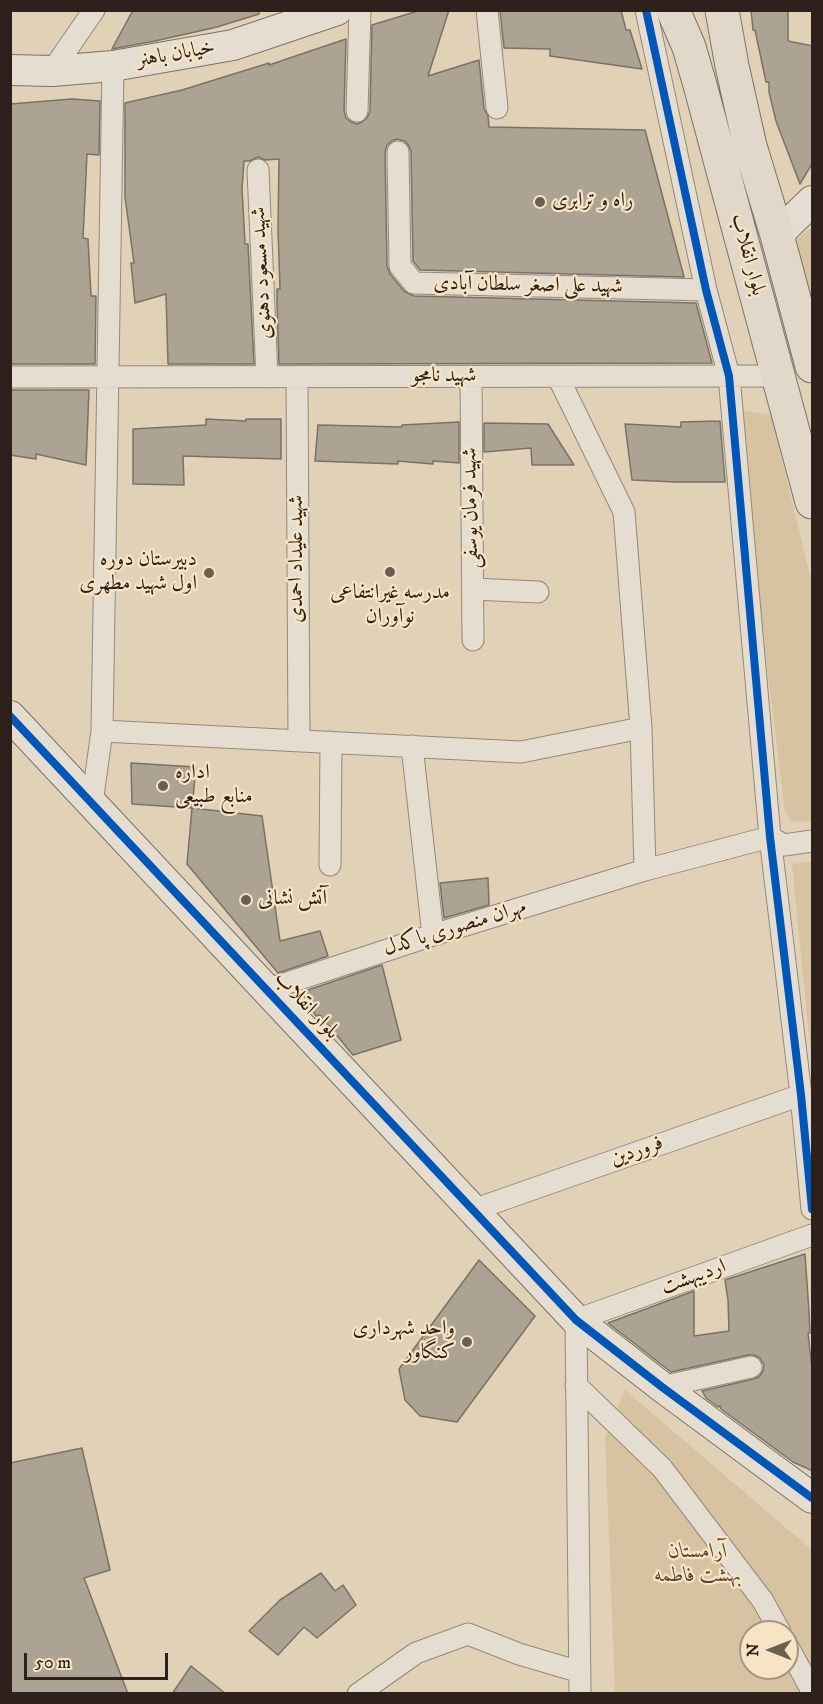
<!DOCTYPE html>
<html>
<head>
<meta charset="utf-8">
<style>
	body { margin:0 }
	#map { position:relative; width:823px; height:1704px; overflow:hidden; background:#e0d1b7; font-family:"IM FELL DW Pica",serif }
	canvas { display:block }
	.frame { position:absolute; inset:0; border:12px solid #2e211c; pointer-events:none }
	.north { position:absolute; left:739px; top:1620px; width:60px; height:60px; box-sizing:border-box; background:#f6e4c5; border:2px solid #a69681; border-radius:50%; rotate:270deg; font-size:16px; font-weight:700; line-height:24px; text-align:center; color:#2e211c }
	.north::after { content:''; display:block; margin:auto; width:21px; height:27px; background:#6c5f52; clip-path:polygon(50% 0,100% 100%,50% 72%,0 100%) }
	.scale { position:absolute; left:24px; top:1653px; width:144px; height:27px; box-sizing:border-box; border:3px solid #2e211c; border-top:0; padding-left:8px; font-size:18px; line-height:21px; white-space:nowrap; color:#2e211c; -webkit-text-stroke:4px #f6e4c5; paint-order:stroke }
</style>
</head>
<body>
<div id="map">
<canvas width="823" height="1704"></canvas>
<div class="frame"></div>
<div class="north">N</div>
<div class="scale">50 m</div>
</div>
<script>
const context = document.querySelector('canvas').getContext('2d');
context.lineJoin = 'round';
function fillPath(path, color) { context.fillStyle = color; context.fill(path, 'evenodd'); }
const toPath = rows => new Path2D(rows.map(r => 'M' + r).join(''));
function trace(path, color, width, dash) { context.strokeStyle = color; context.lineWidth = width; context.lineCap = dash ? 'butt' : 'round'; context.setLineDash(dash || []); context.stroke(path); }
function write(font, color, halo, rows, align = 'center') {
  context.font = font + ' "IM FELL DW Pica",Amiri,serif'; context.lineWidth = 4.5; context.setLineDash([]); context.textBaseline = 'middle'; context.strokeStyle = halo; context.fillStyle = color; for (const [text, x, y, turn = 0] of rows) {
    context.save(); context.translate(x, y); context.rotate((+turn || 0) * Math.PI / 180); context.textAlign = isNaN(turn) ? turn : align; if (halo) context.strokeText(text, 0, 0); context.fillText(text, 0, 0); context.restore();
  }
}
const green = toPath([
	[812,227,812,320,791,244],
	[744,411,771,415,812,584,812,821,792,822,785,812,753,552],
	[812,862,812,1066,792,864],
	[625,1390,812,1550,812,1693,615,1693,605,1437],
	[751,1632,787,1632,787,1668,751,1668]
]);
const building = toPath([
	[133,10,259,10,259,14,217,27,155,41,112,49,133,10],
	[421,10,449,10,428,76,479,60,484,109,488,116,489,127,645,130,684,277,420,270,413,261,411,151,409,146,405,141,397,139,392,141,387,145,385,152,387,266,390,274,404,291,414,296,696,303,712,363,279,364,277,303,277,289,280,289,278,230,279,159,265,160,258,157,250,161,244,161,242,188,245,244,248,244,254,364,168,364,166,294,135,303,131,263,134,263,125,197,125,103,182,90,269,63,269,65,346,39,344,111,346,118,351,122,357,124,362,122,367,118,370,111,372,25,421,10],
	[500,10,621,10,626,30,630,30,642,69,550,56,550,49,504,48,500,10],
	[751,10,788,10,788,41,813,46,813,162,800,184,776,121,769,92,769,82,766,82,755,30,753,30,751,10],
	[72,99,100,101,99,155,87,154,83,238,88,239,91,296,96,296,95,364,10,364,10,104,72,99],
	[10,390,89,390,86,465,36,454,36,459,10,455,10,390],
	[206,419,246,421,246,419,281,419,281,459,183,456,184,485,133,484,133,429,206,425,206,419],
	[720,421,725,482,676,482,632,480,625,424,681,427,681,422,720,421],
	[459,422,459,463,433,461,433,464,398,461,398,464,315,461,318,425,402,427,402,425,459,422],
	[484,423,548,424,574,465,532,465,531,448,484,452,484,423],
	[131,763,196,767,192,808,132,804,131,763],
	[192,808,262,816,280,941,320,931,328,956,278,973,187,864,192,808],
	[488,878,489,905,444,918,440,883,488,878],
	[382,965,401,1040,353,1055,320,1015,316,1016,302,992,382,965],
	[805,1254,809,1312,810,1333,808,1333,813,1378,813,1471,793,1462,721,1409,720,1406,718,1407,706,1398,702,1391,754,1379,759,1377,763,1371,764,1365,760,1358,754,1355,748,1355,671,1372,608,1323,694,1291,694,1336,729,1331,728,1300,725,1280,805,1254],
	[479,1260,535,1316,457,1422,420,1416,405,1400,399,1369,479,1260],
	[82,1448,110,1570,84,1578,128,1694,10,1694,10,1463,82,1448],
	[321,1573,335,1591,343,1585,356,1605,317,1638,304,1627,278,1655,249,1631,280,1600,321,1573],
	[191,1666,226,1694,172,1694,191,1666]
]);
const street = toPath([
	[487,10,497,108],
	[646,10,706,290,729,376,770,837,801,1095,812,1209],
	[52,71,94,10],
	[357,111,360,10],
	[398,152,400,266,414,283,706,290],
	[258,170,267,377],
	[10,377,780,376],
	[297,377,299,741],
	[471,377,473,640],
	[473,589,538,592],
	[102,731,521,752,641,728,624,512,558,377],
	[412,746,433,935],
	[92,803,102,731,113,66],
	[330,865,331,742],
	[645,870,770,837,784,845,812,841],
	[266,990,433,935,645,870,641,728],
	[473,1210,801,1095],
	[576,1385,662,1468,763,1601,780,1632],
	[662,1387,751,1367],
	[787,1645,812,1691],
	[358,1694,416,1653,468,1634,519,1654,580,1672],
	[580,1694,576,1320,812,1235]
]);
const secondary = toPath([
	[10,70,52,71,113,66,233,45,337,10],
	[777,235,812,201],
	[10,716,576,1320,662,1387,812,1498]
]);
const primary = toPath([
	[673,10,689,47,700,85,812,502],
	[722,10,732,66,750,146,777,235,812,366]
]);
const cycleway = toPath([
	[646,10,706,290,729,376,770,837,801,1095,812,1209],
	[10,716,576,1320,662,1387,812,1498]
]);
const markers = [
	[540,202,6,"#6c5f52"],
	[390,572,6,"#6c5f52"],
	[209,573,6,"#6c5f52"],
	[163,786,6,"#6c5f52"],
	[246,900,6,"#6c5f52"],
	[467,1342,6,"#6c5f52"]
];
const streetNames = [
	["خیابان باهنر",176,55,-10],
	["بلوار انقلاب",747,255,75],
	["شهید مسعود دهنوی",263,273,-93],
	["شهید علی اصغر سلطان آبادی",528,286,1],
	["شهید نامجو",444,377],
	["شهید فرمان یوسفی",472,508,-91],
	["شهید علیداد احمدی",298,559,-90],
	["مهران منصوری پاکدل",455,929,-17],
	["بلوار انقلاب",306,1006,47],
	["فروردین",637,1152,-19],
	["اردیبهشت",694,1278,-20]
];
const poiNames = [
	["راه و ترابری",552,202],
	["دبیرستان دوره",197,561,"right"],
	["اول شهید مطهری",197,585,"right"],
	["مدرسه غیرانتفاعی",390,594,"center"],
	["نوآوران",390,618,"center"],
	["اداره",175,774],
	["منابع طبیعی",175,798],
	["آتش نشانی",258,900],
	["واحد شهرداری",455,1330,"right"],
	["کنگاور",455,1354,"right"]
];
const parkNames = [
	["آرامستان",698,1553],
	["بهشت فاطمه",698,1577]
];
fillPath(green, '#d7c3a1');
fillPath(building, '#ada392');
trace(building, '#7b7265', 1.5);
trace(street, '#93897a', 23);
trace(secondary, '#7b7265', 32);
trace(primary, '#7b7265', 35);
trace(street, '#e5ded0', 21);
trace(secondary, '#e5ded0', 30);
trace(primary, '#e1d8c9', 33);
trace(cycleway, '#0057b8', 8);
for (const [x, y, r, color] of markers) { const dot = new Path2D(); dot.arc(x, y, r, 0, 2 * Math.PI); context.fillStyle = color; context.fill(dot); trace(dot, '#f6e4c5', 2); }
write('21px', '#2e211c', '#f6e4c5', streetNames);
write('21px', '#2e211c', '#f6e4c5', poiNames, 'left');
write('italic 21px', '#564639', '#f6e4c5', parkNames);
</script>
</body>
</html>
